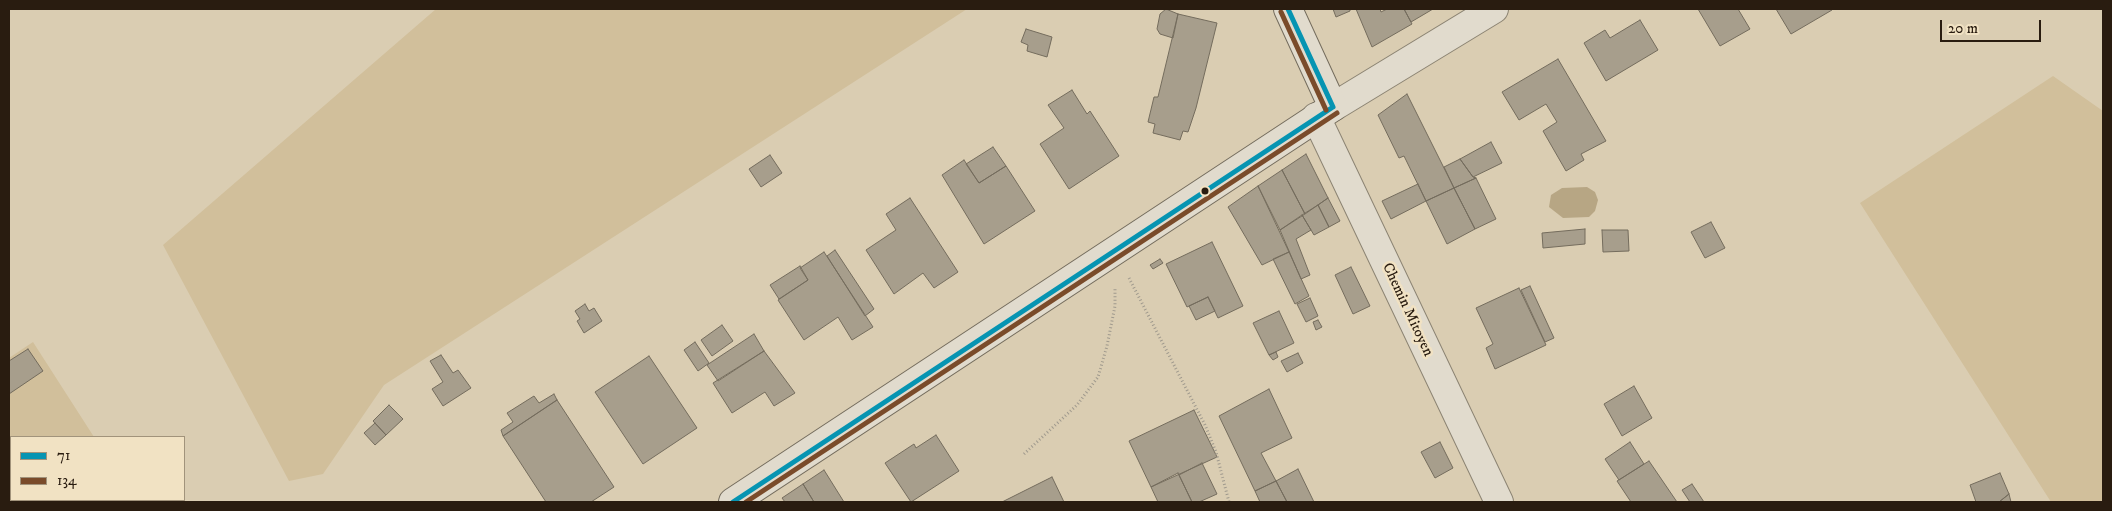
<!DOCTYPE html>
<html>
<head>
<meta charset="utf-8">
<style>
	body { margin:0 }
	#map { position:relative; width:2112px; height:511px; overflow:hidden; background:#dacdb2; font-family:"IM FELL DW Pica",serif }
	canvas { display:block }
	.frame { position:absolute; inset:0; border:10px solid #291c10; pointer-events:none }
	.legend { position:absolute; left:10px; top:436px; width:175px; height:65px; box-sizing:border-box; background:#f1e2c3; border:1px solid #a1937b; margin:0; padding:6px 9px; list-style:none; font-size:15px; color:#291c10 }
	.legend li { display:flex; align-items:center; gap:10px; height:25px }
	.legend b { width:25px; border:1px solid #a1937b }
	.scale { position:absolute; left:1940px; top:20px; width:101px; height:22px; box-sizing:border-box; border:2px solid #291c10; border-top:0; padding-left:6px; font-size:15px; line-height:18px; white-space:nowrap; color:#291c10; -webkit-text-stroke:4px #f1e2c3; paint-order:stroke }
</style>
</head>
<body>
<div id="map">
<canvas width="2112" height="511"></canvas>
<div class="frame"></div>
<ul class="legend">
<li><b style="height:6px;background:#0694b2"></b>71</li>
<li><b style="height:6px;background:#7a4b2a"></b>134</li>
</ul>
<div class="scale">20 m</div>
</div>
<script>
const context = document.querySelector('canvas').getContext('2d');
context.lineJoin = 'round';
function fillPath(path, color) { context.fillStyle = color; context.fill(path, 'evenodd'); }
const toPath = rows => new Path2D(rows.map(r => 'M' + r).join(''));
function trace(path, color, width, dash) { context.strokeStyle = color; context.lineWidth = width; context.lineCap = dash ? 'butt' : 'round'; context.setLineDash(dash || []); context.stroke(path); }
function write(font, color, halo, rows, align = 'center') {
  context.font = font + ' "IM FELL DW Pica",serif'; context.lineWidth = 5; context.setLineDash([]); context.textBaseline = 'middle'; context.strokeStyle = halo; context.fillStyle = color; for (const [text, x, y, turn = 0] of rows) {
    context.save(); context.translate(x, y); context.rotate((+turn || 0) * Math.PI / 180); context.textAlign = isNaN(turn) ? turn : align; if (halo) context.strokeText(text, 0, 0); context.fillText(text, 0, 0); context.restore();
  }
}
const green = toPath([
	[436,9,967,9,384,385,323,474,289,481,163,245],
	[2053,76,2103,111,2103,502,2051,502,1860,203],
	[33,342,94,437,11,437,11,500,98,500,94,502,9,502,9,358]
]);
const water = toPath([
	[1587,187,1595,192,1598,200,1595,211,1589,217,1563,218,1549,207,1551,195,1562,188]
]);
const building = toPath([
	[1166,9,1178,14,1173,38,1160,34,1157,29,1160,14,1166,9],
	[1333,9,1350,9,1350,11,1336,17,1333,9],
	[1356,9,1380,9,1381,12,1387,9,1404,9,1412,24,1372,47,1356,9],
	[1404,9,1433,9,1411,22,1404,9],
	[1698,9,1738,9,1750,29,1720,46,1698,9],
	[1776,9,1831,9,1832,10,1791,34,1776,9],
	[1178,14,1217,23,1196,108,1188,132,1183,131,1180,140,1153,133,1155,124,1148,122,1154,97,1158,97,1178,14],
	[1640,20,1658,50,1606,81,1584,43,1605,30,1610,38,1640,20],
	[1026,29,1052,37,1047,57,1027,51,1028,45,1021,42,1026,29],
	[1558,59,1606,141,1581,154,1584,160,1566,171,1543,131,1557,122,1546,104,1519,120,1502,92,1558,59],
	[1072,90,1087,114,1090,111,1119,156,1069,189,1040,144,1064,128,1048,105,1072,90],
	[1407,94,1454,188,1426,201,1404,156,1399,158,1378,115,1407,94],
	[1491,142,1502,163,1473,177,1460,159,1491,142],
	[993,147,1006,166,979,183,966,164,993,147],
	[1306,154,1328,198,1305,214,1282,170,1306,154],
	[770,155,782,173,761,187,749,169,770,155],
	[1460,159,1473,177,1476,178,1454,188,1444,167,1460,159],
	[964,160,979,183,1006,166,1035,211,984,244,942,175,964,160],
	[1282,170,1305,214,1280,230,1258,186,1282,170],
	[1476,178,1496,219,1475,229,1454,188,1476,178],
	[1418,184,1426,201,1391,219,1382,201,1418,184],
	[1258,186,1289,252,1262,265,1228,207,1258,186],
	[1454,188,1475,229,1447,244,1426,201,1454,188],
	[910,198,958,272,934,288,923,273,894,294,866,250,896,230,886,214,910,198],
	[1328,198,1340,221,1329,227,1318,205,1328,198],
	[1318,205,1329,227,1314,235,1302,215,1318,205],
	[1302,215,1311,230,1296,239,1310,275,1301,279,1280,230,1302,215],
	[1711,222,1725,248,1705,258,1691,232,1711,222],
	[1585,229,1585,244,1543,248,1542,233,1585,229],
	[1602,230,1628,230,1629,251,1603,252,1602,230],
	[1212,242,1243,306,1218,318,1208,297,1187,307,1166,264,1212,242],
	[835,250,874,309,865,316,827,256,835,250],
	[824,252,873,327,852,340,838,317,804,340,778,300,808,280,800,268,824,252],
	[1289,252,1309,296,1295,304,1273,259,1289,252],
	[1160,259,1163,263,1153,269,1150,265,1160,259],
	[800,266,808,280,779,299,770,285,800,266],
	[1351,267,1370,306,1353,314,1335,275,1351,267],
	[1530,286,1554,338,1545,342,1521,290,1530,286],
	[1519,288,1546,345,1495,369,1486,348,1493,344,1476,308,1519,288],
	[1208,297,1215,311,1196,320,1189,306,1208,297],
	[1310,298,1318,316,1306,322,1297,304,1310,298],
	[585,304,589,311,594,308,602,321,584,333,577,321,580,319,575,311,585,304],
	[1279,311,1294,343,1269,355,1253,323,1279,311],
	[1318,320,1322,327,1316,330,1313,322,1318,320],
	[722,325,733,341,712,356,701,340,722,325],
	[754,334,764,351,718,381,707,365,754,334],
	[695,342,709,363,698,371,684,350,695,342],
	[28,349,43,371,9,394,9,361,28,349],
	[764,351,795,393,774,406,765,392,732,413,713,383,764,351],
	[1276,352,1278,357,1273,360,1269,355,1276,352],
	[1298,353,1303,363,1287,372,1281,361,1298,353],
	[441,355,453,373,458,370,471,388,443,406,432,389,443,382,430,361,441,355],
	[649,356,697,428,643,464,595,392,649,356],
	[1634,386,1652,418,1622,436,1604,404,1634,386],
	[1269,389,1292,438,1261,453,1276,481,1255,491,1219,416,1269,389],
	[554,394,557,400,503,436,501,430,513,422,507,413,534,396,539,403,554,394],
	[557,400,614,487,591,502,546,502,503,436,557,400],
	[389,405,403,419,386,435,373,421,389,405],
	[1194,410,1217,457,1151,487,1129,441,1194,410],
	[375,423,386,435,375,445,364,433,375,423],
	[936,435,959,471,911,502,885,463,914,444,916,448,936,435],
	[1440,442,1453,468,1435,478,1421,452,1440,442],
	[1630,442,1644,464,1619,480,1605,459,1630,442],
	[1649,461,1677,502,1631,502,1617,481,1649,461],
	[1202,463,1217,494,1199,502,1192,502,1179,475,1202,463],
	[1298,469,1314,502,1287,502,1276,481,1298,469],
	[824,470,844,502,814,502,803,484,824,470],
	[1178,473,1192,502,1158,502,1151,487,1178,473],
	[2000,473,2009,494,1999,502,1976,502,1970,485,2000,473],
	[1052,477,1064,502,1002,502,1052,477],
	[1276,481,1287,502,1260,502,1255,491,1276,481],
	[803,484,814,502,785,502,782,498,803,484],
	[1692,484,1704,502,1690,502,1682,490,1692,484],
	[2009,494,2011,502,1999,502,2009,494]
]);
const path = toPath([
	[1129,278,1205,425,1216,452,1229,502],
	[1024,454,1077,405,1098,377,1107,346,1115,306,1115,289]
]);
const street = toPath([
	[1333,107,1494,9],
	[1316,117,1499,502]
]);
const secondary = toPath([
	[733,502,1333,107,1288,9]
]);
const bus1 = toPath([
	[1288,9,1333,107],
	[733,502,1333,107]
]);
const bus2 = toPath([
	[1281,12,1326,110],
	[746,502,1337,113]
]);
const markers = [
	[1205,191,4.5,"#291c10"]
];
const streetNames = [
	["Chemin Mitoyen",1407,310,65]
];
fillPath(green, '#d1bf9b');
fillPath(water, '#b7a684');
fillPath(building, '#a79e8c');
trace(building, '#746c5d', 1);
trace(street, '#8c8473', 30);
trace(secondary, '#746c5d', 30);
trace(path, '#9f998d', 3, [1, 2.5]);
trace(street, '#e1dbcd', 28);
trace(secondary, '#e1dbcd', 28);
trace(bus1, '#0694b2', 5);
trace(bus2, '#7a4b2a', 5);
for (const [x, y, r, color] of markers) { const dot = new Path2D(); dot.arc(x, y, r, 0, 2 * Math.PI); context.fillStyle = color; context.fill(dot); trace(dot, '#f1e2c3', 2); }
write('15px', '#291c10', '#f1e2c3', streetNames);
</script>
</body>
</html>
